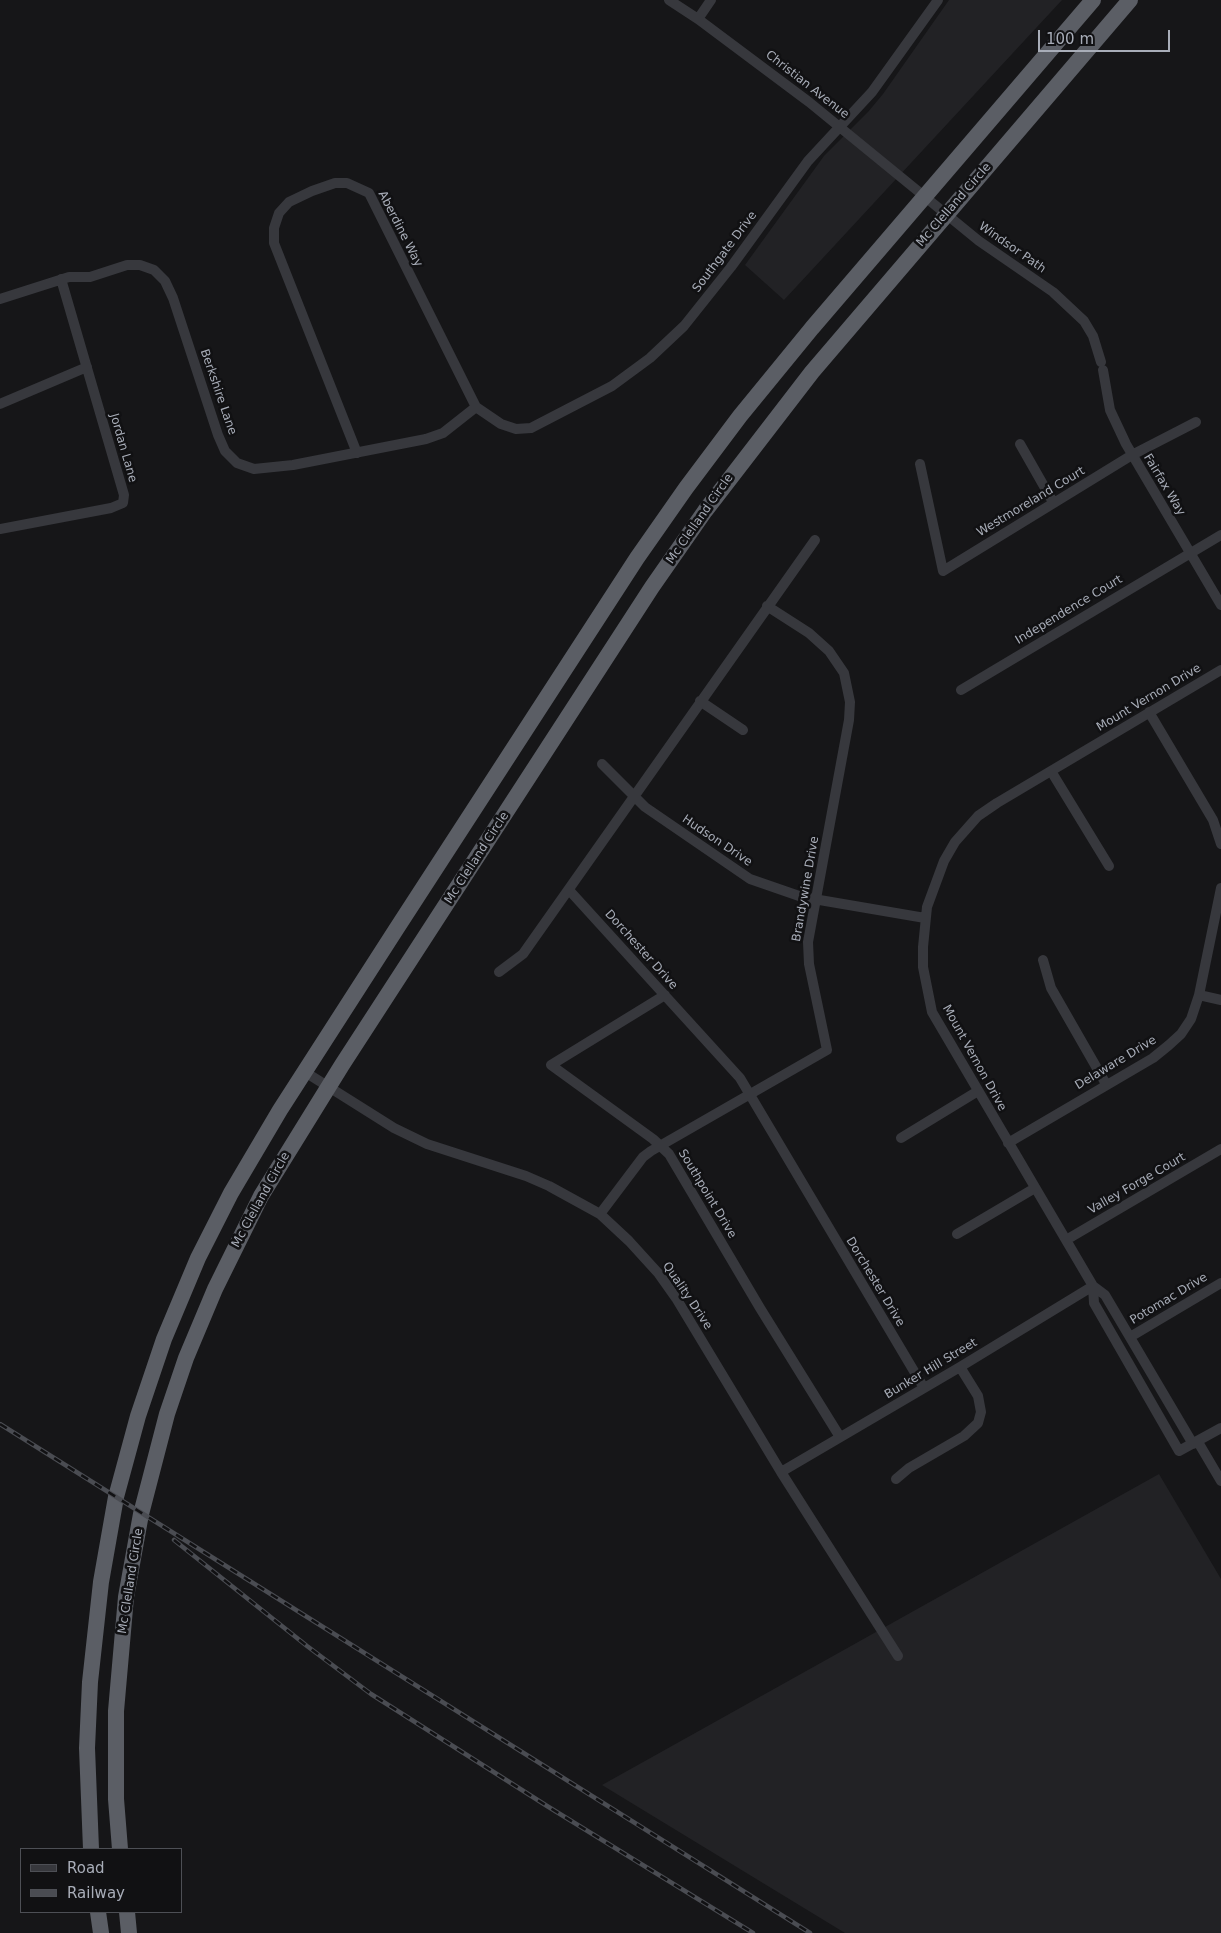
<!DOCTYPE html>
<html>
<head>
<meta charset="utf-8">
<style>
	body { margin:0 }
	#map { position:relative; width:1221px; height:1933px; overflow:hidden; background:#161618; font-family:"DejaVu Sans",sans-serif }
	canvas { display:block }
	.legend { position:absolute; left:20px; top:1848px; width:162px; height:65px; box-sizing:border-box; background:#111113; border:1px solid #4d4f55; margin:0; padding:6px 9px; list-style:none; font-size:15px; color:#a8adb8 }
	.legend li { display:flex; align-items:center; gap:10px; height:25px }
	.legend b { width:25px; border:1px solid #4d4f55 }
	.scale { position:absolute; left:1038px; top:30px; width:132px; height:22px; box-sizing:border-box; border:2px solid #a8adb8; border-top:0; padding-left:6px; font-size:15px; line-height:18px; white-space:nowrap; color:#a8adb8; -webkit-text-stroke:4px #111113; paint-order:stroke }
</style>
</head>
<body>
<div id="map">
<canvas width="1221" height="1933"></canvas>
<ul class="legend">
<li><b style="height:6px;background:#37383d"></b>Road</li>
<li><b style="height:6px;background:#4a4c52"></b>Railway</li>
</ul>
<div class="scale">100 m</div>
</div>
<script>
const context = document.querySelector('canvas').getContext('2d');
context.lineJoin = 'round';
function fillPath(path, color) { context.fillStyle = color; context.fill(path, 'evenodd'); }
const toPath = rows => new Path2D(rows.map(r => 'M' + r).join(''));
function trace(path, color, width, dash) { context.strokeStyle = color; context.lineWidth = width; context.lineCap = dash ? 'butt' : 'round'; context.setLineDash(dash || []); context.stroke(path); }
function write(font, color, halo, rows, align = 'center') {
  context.font = font + ' "DejaVu Sans",sans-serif'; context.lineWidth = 5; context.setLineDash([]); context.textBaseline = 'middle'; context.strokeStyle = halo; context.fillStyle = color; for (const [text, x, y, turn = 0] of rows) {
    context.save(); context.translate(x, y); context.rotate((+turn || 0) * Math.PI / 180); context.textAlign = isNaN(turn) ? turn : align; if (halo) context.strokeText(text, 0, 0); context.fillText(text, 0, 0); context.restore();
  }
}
const built = toPath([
	[949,0,1062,0,784,300,745,265,824,156,868,112,883,94],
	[1159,1474,1221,1579,1221,1933,845,1933,602,1785]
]);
const minor = toPath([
	[669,0,698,19,809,102,979,241,1053,292,1084,321,1093,336,1101,362],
	[698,19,711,0],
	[0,299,69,277,90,277,127,265,140,265,154,270,165,281,173,298,218,435,225,451,237,463,254,469,293,465,426,439,443,433,476,407],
	[1103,370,1110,410,1126,444,1221,605],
	[0,404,87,367],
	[1020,444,1053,502],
	[357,453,274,243,274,228,279,213,289,202,312,191,335,183,347,183,369,193,476,407,501,424,516,429,531,428,612,386,650,358,684,326,731,267,808,161,872,92,938,0],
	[920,464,943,571,1132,455,1196,422],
	[0,529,111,508,123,503,124,495,61,279],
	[961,690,1221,535],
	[700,701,743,730],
	[1149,712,1213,820,1221,844],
	[602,764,645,807,750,879,802,897,925,918],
	[1051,771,1109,866],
	[569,890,740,1078,924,1388],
	[1043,960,1051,988,1106,1084],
	[499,972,523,954,815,540],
	[665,995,551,1065,653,1139,669,1154,760,1308,840,1437],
	[1199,995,1221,1000],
	[305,1072,394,1128,427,1144,526,1176,549,1186,600,1214,629,1241,659,1274,676,1298,781,1472,898,1656],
	[901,1138,978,1091],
	[1008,1143,1153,1058,1169,1045,1181,1034,1191,1019,1199,995,1221,888],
	[600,1214,643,1157,651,1151,827,1050,809,964,808,942,849,720,850,702,844,673,829,651,809,633,767,606],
	[957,1234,1035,1188],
	[1066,1240,1221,1149],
	[1093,1286,1094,1303,1179,1451,1221,1428],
	[1130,1337,1221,1283],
	[1198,1442,1221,1481],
	[1193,1444,1105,1295,1093,1286,932,1012,923,967,923,947,927,907,944,861,955,842,978,816,997,803,1221,670],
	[781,1472,960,1367,1093,1286],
	[896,1479,909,1468,964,1436,978,1423,981,1412,978,1396,960,1367]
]);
const trunk = toPath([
	[91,1849,87,1748,90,1682,101,1582,116,1497,138,1416,164,1339,198,1258,231,1193,280,1110,397,928,637,558,686,488,740,416,812,328,1093,0],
	[120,1849,116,1799,116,1711,126,1597,141,1514,167,1414,186,1358,215,1289,261,1196,342,1065,652,587,705,511,812,372,1130,0],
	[98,1912,101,1933],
	[127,1912,129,1933]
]);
const rail = toPath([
	[0,1424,810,1933],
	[174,1540,307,1646,371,1694,547,1806,753,1933]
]);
const streetNames = [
	["Christian Avenue",807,85,38],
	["Mc Clelland Circle",954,205,-49],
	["Aberdine Way",400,229,63],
	["Windsor Path",1012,248,35],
	["Southgate Drive",725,252,-53],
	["Berkshire Lane",218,392,71],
	["Jordan Lane",123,448,74],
	["Fairfax Way",1164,485,59],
	["Westmoreland Court",1031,502,-31],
	["Mc Clelland Circle",700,519,-55],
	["Independence Court",1069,610,-31],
	["Mount Vernon Drive",1149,698,-31],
	["Hudson Drive",717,841,34],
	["Mc Clelland Circle",477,858,-57],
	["Brandywine Drive",806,889,-80],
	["Dorchester Drive",641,950,48],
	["Mount Vernon Drive",974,1058,61],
	["Delaware Drive",1116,1063,-31],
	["Valley Forge Court",1137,1184,-30],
	["Southpoint Drive",707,1194,59],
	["Mc Clelland Circle",261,1200,-61],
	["Dorchester Drive",875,1282,59],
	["Quality Drive",687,1296,56],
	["Potomac Drive",1169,1299,-31],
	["Bunker Hill Street",931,1369,-31],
	["Mc Clelland Circle",131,1581,-81]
];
fillPath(built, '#222225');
trace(minor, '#37383d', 10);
trace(trunk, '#5b5e65', 16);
trace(rail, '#4a4c52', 4.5);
trace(rail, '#111113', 2.5, [8]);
write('12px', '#a8adb8', '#111113', streetNames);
</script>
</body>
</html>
